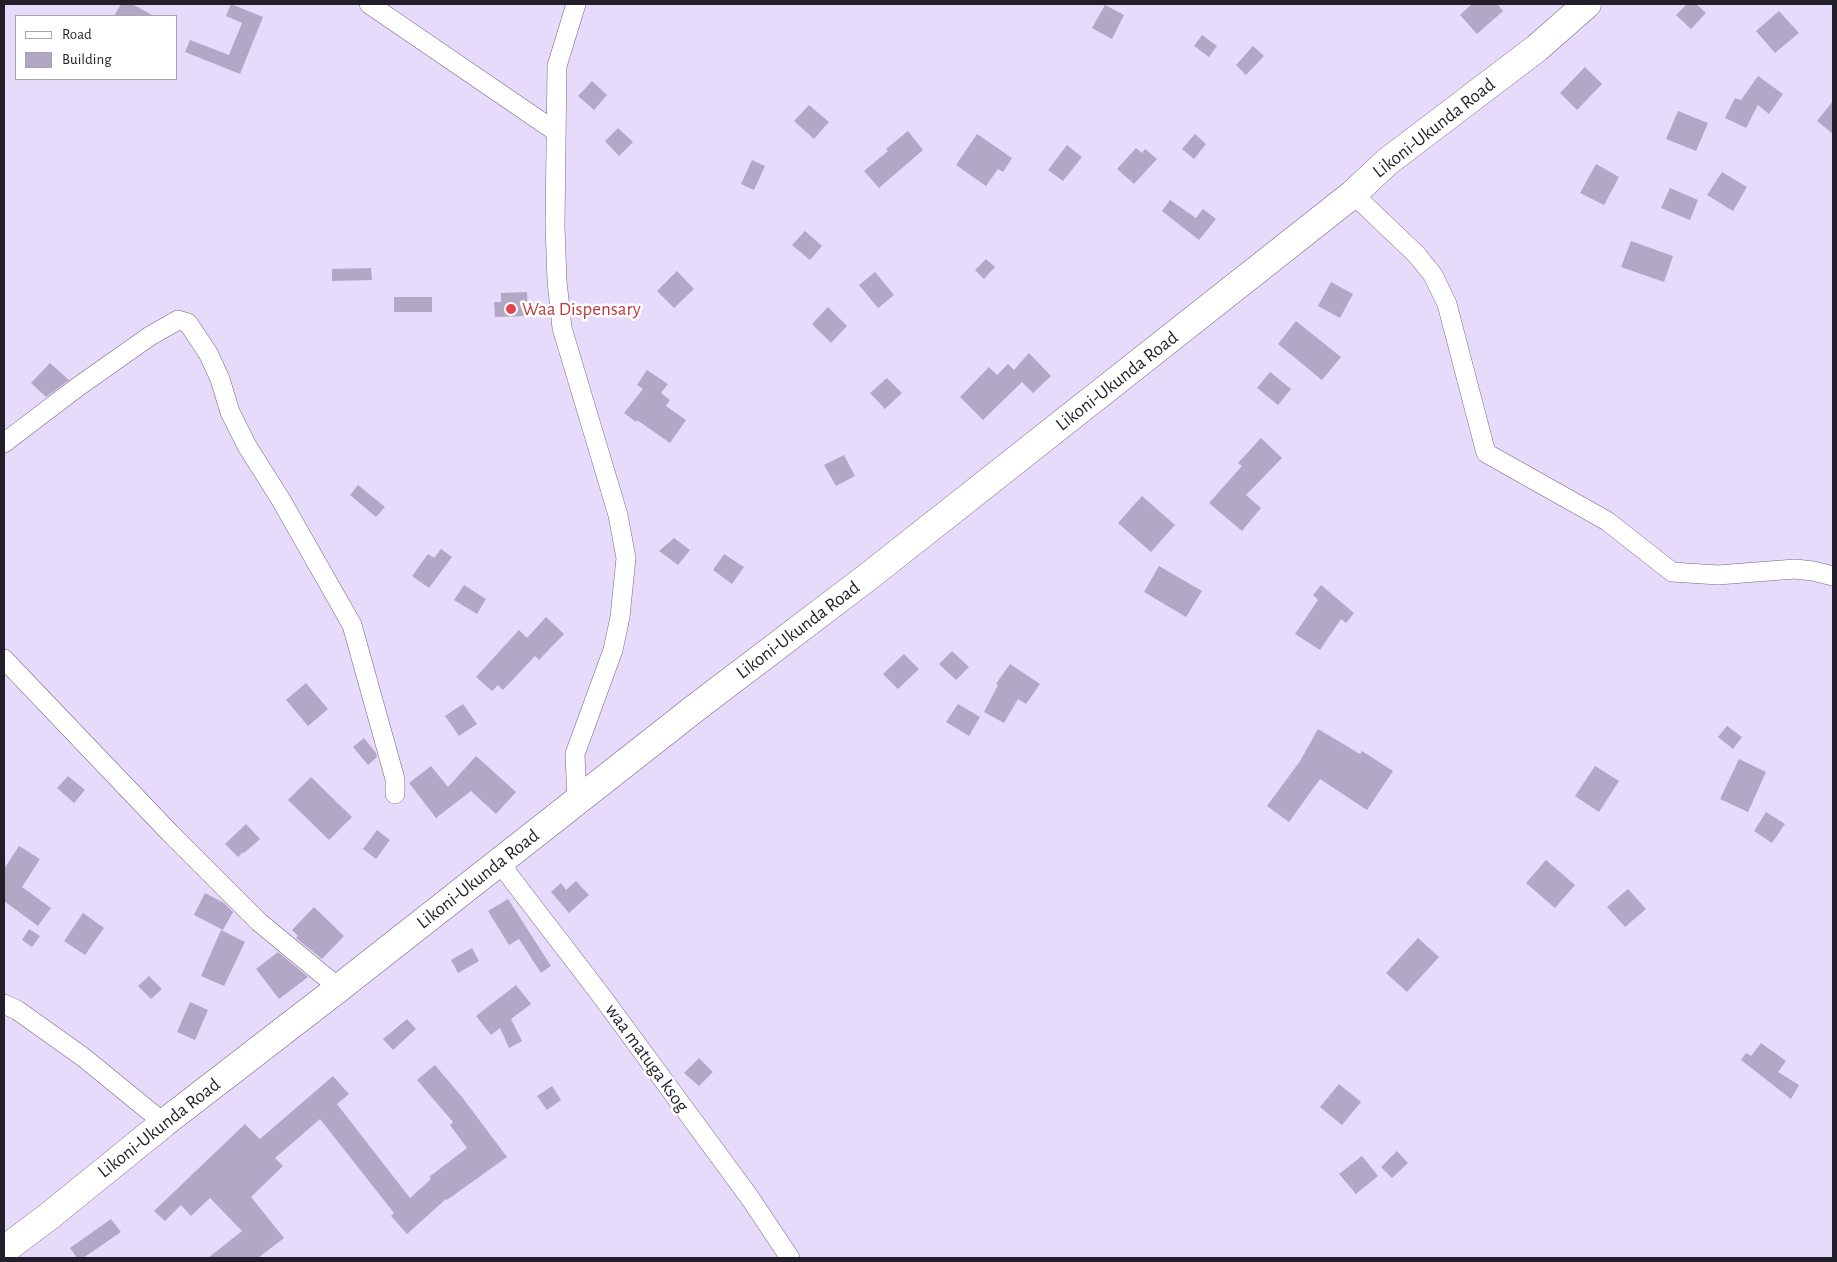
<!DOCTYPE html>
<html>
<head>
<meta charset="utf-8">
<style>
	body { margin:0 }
	#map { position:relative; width:1837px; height:1262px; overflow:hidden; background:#e7dbfb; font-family:"Alegreya Sans",sans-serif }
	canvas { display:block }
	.frame { position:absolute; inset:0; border:5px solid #231f2a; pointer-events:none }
	.legend { position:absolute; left:15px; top:15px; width:162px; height:65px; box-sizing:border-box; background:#fff; border:1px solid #a7a5aa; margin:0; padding:6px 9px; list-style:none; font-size:15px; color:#231f2a }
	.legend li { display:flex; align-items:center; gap:10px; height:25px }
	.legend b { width:25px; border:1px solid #a7a5aa }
</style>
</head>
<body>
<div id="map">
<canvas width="1837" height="1262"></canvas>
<div class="frame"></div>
<ul class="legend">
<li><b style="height:6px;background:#fff"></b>Road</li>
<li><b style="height:14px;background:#b3a7c6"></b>Building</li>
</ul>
</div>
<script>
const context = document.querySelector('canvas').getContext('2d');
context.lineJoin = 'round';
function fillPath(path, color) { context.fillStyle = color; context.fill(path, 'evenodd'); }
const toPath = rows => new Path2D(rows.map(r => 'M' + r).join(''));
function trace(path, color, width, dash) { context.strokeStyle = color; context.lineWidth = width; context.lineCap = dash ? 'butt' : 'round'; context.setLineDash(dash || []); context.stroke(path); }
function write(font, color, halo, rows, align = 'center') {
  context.font = font + ' "Alegreya Sans",sans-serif'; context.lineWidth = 5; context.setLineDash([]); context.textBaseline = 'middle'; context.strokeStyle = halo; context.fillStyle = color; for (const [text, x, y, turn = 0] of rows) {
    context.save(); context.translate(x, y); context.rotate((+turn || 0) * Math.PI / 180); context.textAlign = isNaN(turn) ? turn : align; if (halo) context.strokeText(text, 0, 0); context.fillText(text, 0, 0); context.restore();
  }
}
const building = toPath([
	[121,4,132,4,154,16,114,16],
	[231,4,263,17,240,74,185,52,190,40,229,55,242,23,226,16],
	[1472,4,1497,4,1503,11,1477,34,1460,15],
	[1687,4,1696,4,1706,13,1691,29,1676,15],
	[1105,5,1124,15,1112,39,1092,28],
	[1779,11,1799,33,1775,53,1756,31],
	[1202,35,1217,46,1209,57,1194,46],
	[1253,46,1264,56,1246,75,1236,65],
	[1585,67,1602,84,1577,110,1560,93],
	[1758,76,1783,94,1769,114,1758,105,1746,128,1725,118,1735,98,1741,100],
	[592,81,607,95,594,110,578,96],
	[1833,101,1833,134,1817,121],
	[809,105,829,122,814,139,794,121],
	[1678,111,1708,123,1696,151,1666,139],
	[618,128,633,142,619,156,605,141],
	[908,131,923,150,879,188,864,171,888,151,886,149],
	[977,134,1012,158,1003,172,998,169,986,186,956,165],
	[1195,134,1206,144,1194,159,1182,149],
	[1067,145,1082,157,1063,181,1048,170],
	[1136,148,1142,153,1145,149,1157,159,1134,184,1117,169],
	[752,160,765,166,754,190,741,184],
	[1596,164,1619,177,1604,205,1580,193],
	[1722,172,1747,187,1733,211,1707,195],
	[1670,188,1698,200,1690,220,1661,208],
	[1170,200,1196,218,1203,209,1216,219,1199,240,1162,211],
	[805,231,822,246,810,260,792,245],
	[1631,241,1673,256,1664,282,1621,267],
	[986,259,995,267,984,279,975,270],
	[371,268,372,280,332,281,332,269],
	[677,271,694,289,674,308,657,291],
	[875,272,894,295,878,308,859,285],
	[1331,282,1353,294,1340,318,1318,306],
	[527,292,528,316,495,317,494,302,501,302,501,293],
	[394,297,432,297,432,312,394,312],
	[828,307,847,326,831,343,812,324],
	[1296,321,1341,357,1322,380,1278,344],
	[1029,353,1051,376,1033,393,1022,382,983,420,960,397,989,367,997,375,1008,364,1014,370],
	[50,363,69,380,46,397,31,383],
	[647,370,668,384,661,393,670,400,666,406,686,420,670,443,637,420,636,422,624,413,643,389,637,385],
	[1270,372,1291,389,1278,405,1257,388],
	[887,378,902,393,885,409,870,393],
	[1261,438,1282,458,1246,495,1261,508,1242,531,1209,503,1242,466,1238,463],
	[844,455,855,476,836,486,824,465],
	[358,485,385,507,376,517,350,495],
	[1142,496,1175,525,1151,552,1118,523],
	[674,538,690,550,678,565,659,551],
	[441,549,452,557,429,588,412,576,428,554,434,558],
	[724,554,744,567,732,584,713,570],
	[1159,566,1202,591,1186,617,1144,592],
	[464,585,486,599,477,614,454,600],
	[1321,585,1354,613,1346,623,1341,619,1320,650,1295,634,1318,600,1313,595],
	[546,617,564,634,539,660,535,656,503,690,498,685,492,691,476,677,519,630,527,638],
	[952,651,969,667,956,680,939,664],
	[904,654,919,669,898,689,883,674],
	[1010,664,1040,684,1026,704,1018,699,1004,723,984,712,998,685,996,684],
	[306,683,328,709,308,726,286,700],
	[463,704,477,724,459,736,445,716],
	[958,704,980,717,969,736,946,722],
	[1727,726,1742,737,1733,749,1718,737],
	[1318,729,1360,754,1362,751,1393,771,1367,810,1320,779,1289,822,1267,806,1300,761],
	[364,738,376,753,377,757,368,765,353,747],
	[476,756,516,792,496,814,471,791,436,818,409,783,431,766,448,787],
	[1739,759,1766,772,1748,812,1720,799],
	[1595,766,1619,781,1599,812,1575,796],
	[68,776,85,790,74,803,57,788],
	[311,777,352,817,329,840,288,800],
	[1766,812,1785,824,1772,843,1754,831],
	[246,824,260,839,244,853,243,852,238,857,225,844],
	[377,830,390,840,376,859,363,849],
	[19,846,40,859,22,887,51,908,38,926,4,901,4,869],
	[1546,860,1575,885,1555,908,1526,883],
	[576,881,589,895,569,913,551,892,561,883,566,890],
	[1628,889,1646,909,1625,927,1607,907],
	[205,893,224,903,233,912,223,930,194,915],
	[508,899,551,966,541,973,519,939,509,945,488,911],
	[314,907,344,936,322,959,296,938,298,936,292,930],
	[83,913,104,928,85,955,64,941],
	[29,929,40,936,32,947,22,940],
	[221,930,245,942,224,986,201,976],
	[1418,938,1439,957,1407,992,1386,973],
	[472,948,479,961,458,973,451,960],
	[278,952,308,977,279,999,256,969],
	[149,976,162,989,151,999,138,986],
	[516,985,531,1004,511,1019,522,1041,509,1048,500,1028,491,1035,476,1016],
	[190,1002,208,1010,195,1040,177,1032],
	[407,1019,416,1029,393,1050,383,1039],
	[1761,1043,1786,1061,1778,1072,1799,1085,1791,1099,1741,1060,1746,1053,1751,1056],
	[699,1058,713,1072,699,1086,684,1073],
	[435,1065,462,1097,507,1157,447,1200,446,1199,407,1234,391,1216,394,1213,320,1119,275,1158,283,1166,251,1197,284,1238,258,1258,208,1258,242,1231,210,1198,191,1216,181,1205,165,1221,154,1211,245,1124,260,1139,333,1076,349,1094,337,1104,410,1198,431,1179,429,1177,467,1148,450,1125,453,1122,417,1080],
	[1339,1084,1361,1102,1342,1125,1320,1107],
	[552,1086,561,1100,547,1110,537,1096],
	[1397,1151,1408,1163,1392,1178,1381,1167],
	[1362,1156,1378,1176,1356,1194,1339,1174],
	[111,1219,121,1232,83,1258,77,1258,70,1248]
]);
const minor = toPath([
	[369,4,555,131],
	[576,4,557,66,555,225,557,281,562,328,618,515,626,558,620,617,613,650,575,754,577,802],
	[1353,194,1416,254,1433,275,1447,304,1486,453,1607,521,1672,572,1718,575,1795,569,1813,571,1833,576],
	[4,443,79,386,150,336,178,320,188,323,208,353,220,379,230,412,247,446,281,500,352,625,395,779,395,794],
	[4,659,170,833,259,922,339,988],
	[502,860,508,874,600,994,750,1198,790,1258],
	[4,1004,17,1010,83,1057,164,1123]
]);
const trunk = toPath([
	[4,1250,48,1217,164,1123,339,988,694,709,869,576,1353,194,1387,162,1537,48,1587,4]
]);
const markers = [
	[511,309,6,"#e0444e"]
];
const streetNames = [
	["Likoni-Ukunda Road",1434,128,-38],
	["Likoni-Ukunda Road",1117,381,-38],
	["Likoni-Ukunda Road",798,630,-37],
	["Likoni-Ukunda Road",478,879,-38],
	["waa matuga ksog",647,1058,54],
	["Likoni-Ukunda Road",159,1128,-38]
];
const healthNames = [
	["Waa Dispensary",522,309]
];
fillPath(building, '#b3a7c6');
trace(minor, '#726784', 20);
trace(trunk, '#726784', 29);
trace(minor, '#fff', 19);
trace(trunk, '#fff', 28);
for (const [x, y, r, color] of markers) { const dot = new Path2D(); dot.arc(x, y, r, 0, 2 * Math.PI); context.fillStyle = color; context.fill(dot); trace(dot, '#fff', 2); }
write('19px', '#231f2a', '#fff', streetNames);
write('19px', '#be3a42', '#fff', healthNames, 'left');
</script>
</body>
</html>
